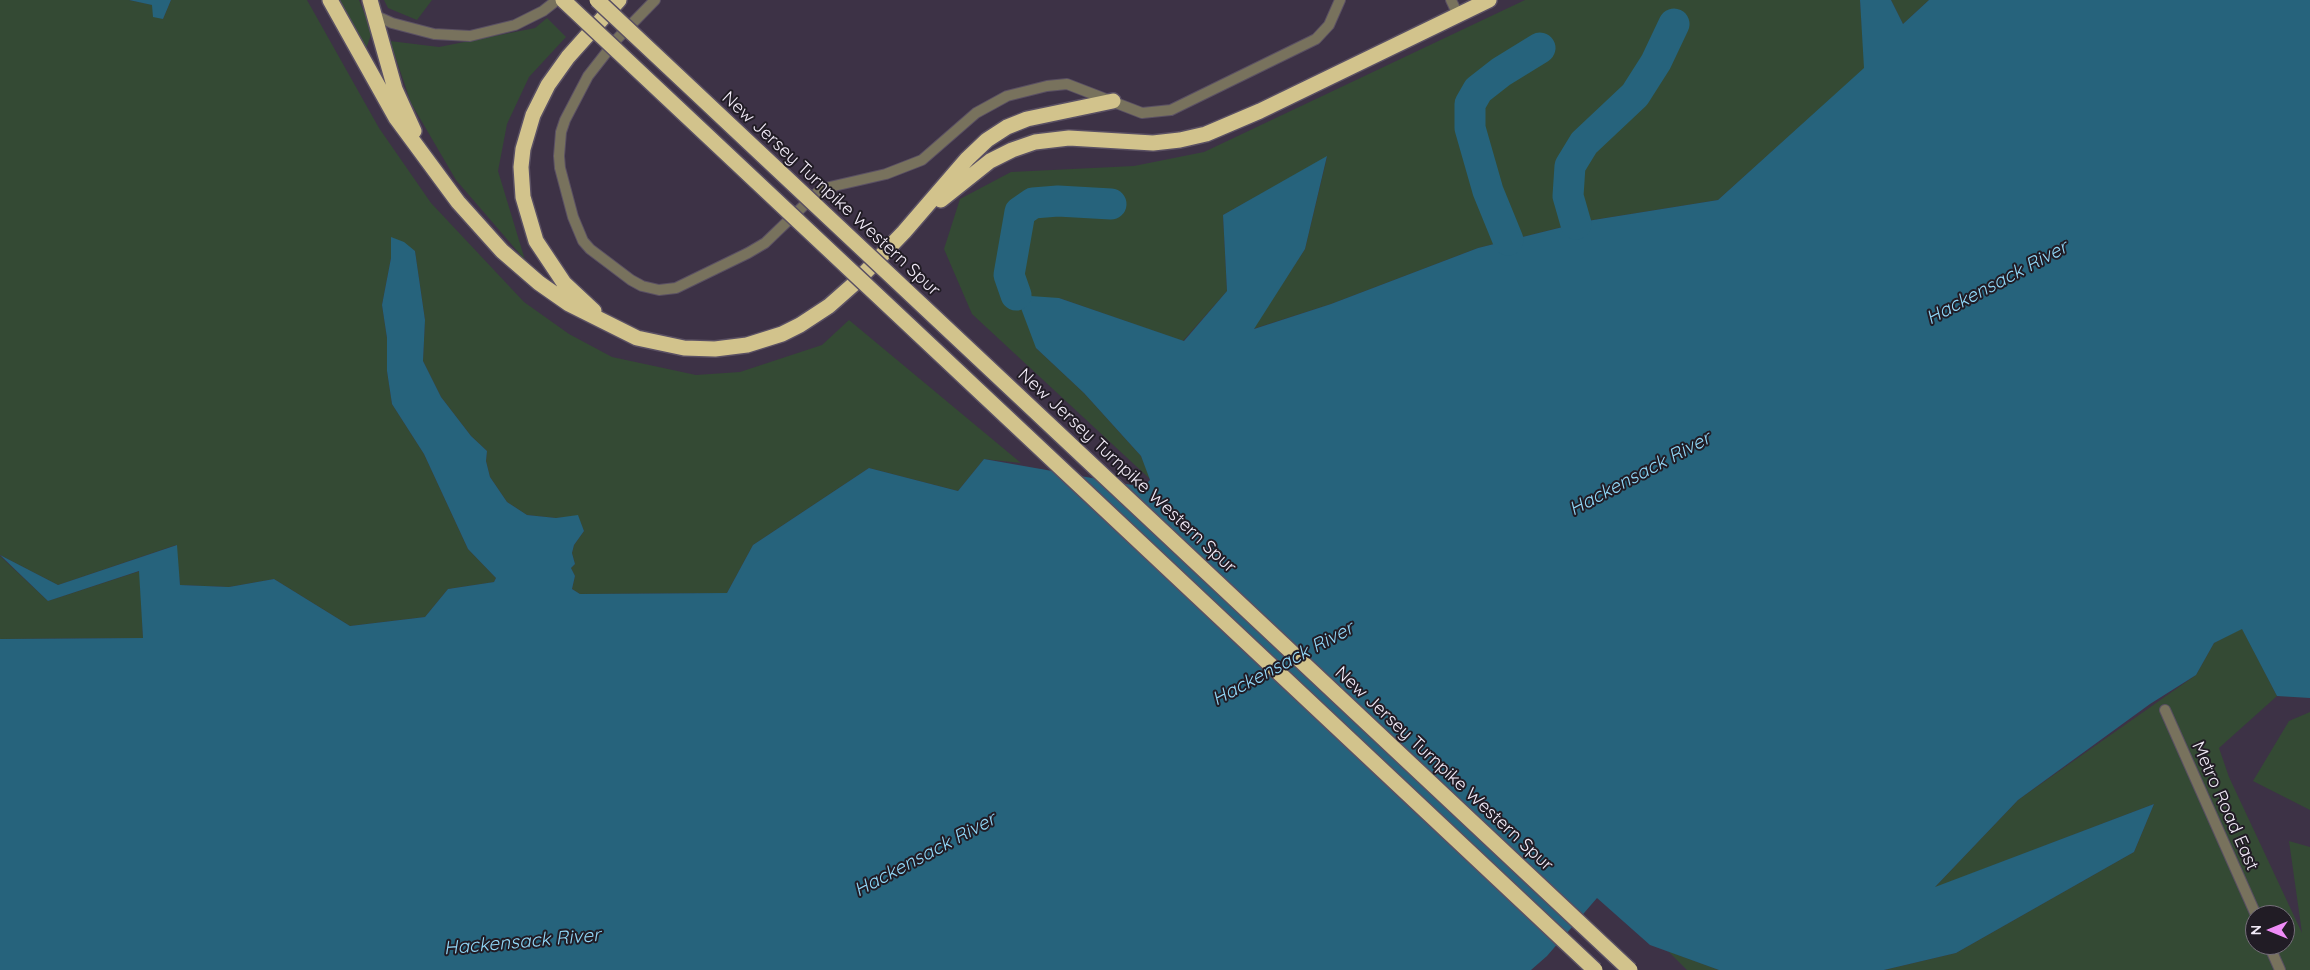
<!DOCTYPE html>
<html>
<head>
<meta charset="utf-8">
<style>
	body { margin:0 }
	#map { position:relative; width:2310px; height:970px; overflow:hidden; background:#3d3246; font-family:Quicksand,sans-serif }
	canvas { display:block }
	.north { position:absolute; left:2245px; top:905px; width:50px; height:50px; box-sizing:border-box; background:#211c25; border:1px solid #756f7a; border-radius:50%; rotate:270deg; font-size:14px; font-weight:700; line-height:20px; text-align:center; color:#f3ecf9 }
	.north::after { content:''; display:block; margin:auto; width:18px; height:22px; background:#ef8bf7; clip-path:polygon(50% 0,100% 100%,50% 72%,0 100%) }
</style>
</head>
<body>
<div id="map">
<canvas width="2310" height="970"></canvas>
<div class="north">N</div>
</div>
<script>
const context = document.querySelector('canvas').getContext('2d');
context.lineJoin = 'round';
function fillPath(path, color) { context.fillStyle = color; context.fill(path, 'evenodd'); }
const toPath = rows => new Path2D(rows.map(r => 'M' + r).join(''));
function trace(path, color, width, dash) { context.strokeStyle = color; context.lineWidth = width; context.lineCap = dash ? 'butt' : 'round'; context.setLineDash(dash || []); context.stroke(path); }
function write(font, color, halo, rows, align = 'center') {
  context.font = font + ' Quicksand,sans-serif'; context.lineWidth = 4; context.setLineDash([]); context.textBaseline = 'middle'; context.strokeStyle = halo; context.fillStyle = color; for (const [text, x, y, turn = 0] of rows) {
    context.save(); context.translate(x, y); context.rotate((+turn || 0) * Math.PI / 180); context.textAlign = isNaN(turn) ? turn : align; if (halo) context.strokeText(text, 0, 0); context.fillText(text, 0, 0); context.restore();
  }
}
const green = toPath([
	[0,0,129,0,153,5,163,19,171,0,307,0,379,128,431,203,524,302,569,334,612,357,696,375,740,372,822,345,849,320,1021,463,984,459,958,491,869,468,753,545,727,593,580,594,572,589,575,576,571,568,575,564,572,553,574,545,584,531,578,516,556,518,527,515,507,502,490,477,486,461,487,451,471,436,441,397,423,361,425,320,415,251,391,237,391,258,382,305,387,338,387,371,392,404,424,454,468,549,496,578,494,582,448,589,425,617,350,626,274,579,229,587,180,585,176,545,58,585,0,555],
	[338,0,359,0,372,32,366,49],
	[384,0,432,0,417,20,388,8],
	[1525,0,1860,0,1865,68,1718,200,1587,221,1478,248,1331,304,1253,329,1305,249,1327,157,1223,215,1227,291,1183,341,1059,298,1036,348,1084,393,1141,456,1151,480,972,314,944,249,960,199,1011,172,1134,166,1204,152],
	[1891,0,1929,0,1903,24],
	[547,18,566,37,529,77,507,124,498,171,525,260,456,180,411,103,390,41,439,47,535,28],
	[0,556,48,601,140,571,143,638,0,639],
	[2242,628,2277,696,2219,748,2229,777,2302,933,2289,841,2310,847,2310,970,1884,970,1956,953,2134,852,2154,804,1934,888,2018,800,2196,675,2214,643],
	[2255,915,2285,915,2285,945,2255,945],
	[2310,712,2310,810,2253,781,2289,721],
	[1668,951,1719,970,1687,970]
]);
const water = toPath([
	[129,0,171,0,163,19,153,17,152,5],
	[1860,0,1891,0,1903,24,1929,0,2310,0,2310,698,2277,696,2242,629,2214,643,2196,675,2150,704,2018,800,1935,887,2154,804,2134,852,1956,953,1884,970,1719,970,1650,945,1597,898,1547,956,1531,970,0,970,0,639,143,638,139,571,48,601,0,555,58,585,177,545,180,585,229,587,274,579,350,626,425,617,448,589,494,582,496,578,468,549,424,454,392,404,387,371,387,338,382,305,391,258,391,237,404,242,415,251,425,320,423,361,441,397,471,436,487,451,486,461,490,477,507,502,527,515,556,518,578,515,584,531,574,545,572,553,575,564,571,568,575,576,572,589,580,594,727,593,753,545,869,468,958,491,984,459,1143,487,1150,480,1141,456,1084,393,1036,348,1016,295,1059,298,1184,341,1227,291,1223,215,1327,156,1305,249,1254,329,1331,304,1478,248,1587,221,1718,200,1864,68]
]);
const river = toPath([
	[1576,224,1568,196,1570,166,1584,143,1635,95,1656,62,1674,24],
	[1508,240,1488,191,1470,128,1470,104,1478,90,1501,72,1540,48],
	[1016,295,1009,275,1020,212,1033,203,1058,201,1111,204]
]);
const lane = toPath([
	[655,0,617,39,588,76,565,120,561,132,559,156,560,168,573,217,583,241,590,249,631,280,642,286,659,290,676,288,748,253,765,243,821,189,886,174,922,160,976,113,1007,96,1047,86,1067,84,1142,113,1171,110,1316,39,1329,25,1340,0],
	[1451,0,1458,15],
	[374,15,392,23,434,34,470,36,515,25,543,11,557,0],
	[2165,710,2256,915],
	[2269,945,2280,970]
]);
const highway = toPath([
	[330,0,396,118,458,202,502,251,539,283,569,304,637,338,684,348,715,349,747,345,782,334,800,325,829,306,855,283,904,232,967,159,987,140,1007,127,1027,119,1113,101],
	[370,0,395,89,414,131],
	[941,200,990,161,1012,150,1035,142,1069,138,1153,143,1180,140,1206,134,1260,111,1489,0],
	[594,311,564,283,536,241,523,197,521,167,523,149,533,115,548,85,568,57,619,0]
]);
const highwayBridge = toPath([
	[563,0,1595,970],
	[597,0,1630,970]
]);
const streetNames = [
	["New Jersey Turnpike Western Spur",831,194,43],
	["New Jersey Turnpike Western Spur",1127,471,43],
	["New Jersey Turnpike Western Spur",1444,769,43],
	["Metro Road East",2225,806,66]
];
const waterNames = [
	["Hackensack River",1997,283,-28],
	["Hackensack River",1640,474,-28],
	["Hackensack River",1283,664,-28],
	["Hackensack River",925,855,-28],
	["Hackensack River",522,942,-5]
];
fillPath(green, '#344a34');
fillPath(water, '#26637c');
trace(river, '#26637c', 31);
trace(lane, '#5a5063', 12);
trace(highway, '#5a5063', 18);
trace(lane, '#78725d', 10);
trace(highway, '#d2c38c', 15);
trace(highwayBridge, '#5a5063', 18, []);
trace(highwayBridge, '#d2c38c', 15);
write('18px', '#f3ecf9', '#211c25', streetNames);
write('italic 19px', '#91d7f7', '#211c25', waterNames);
</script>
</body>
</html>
